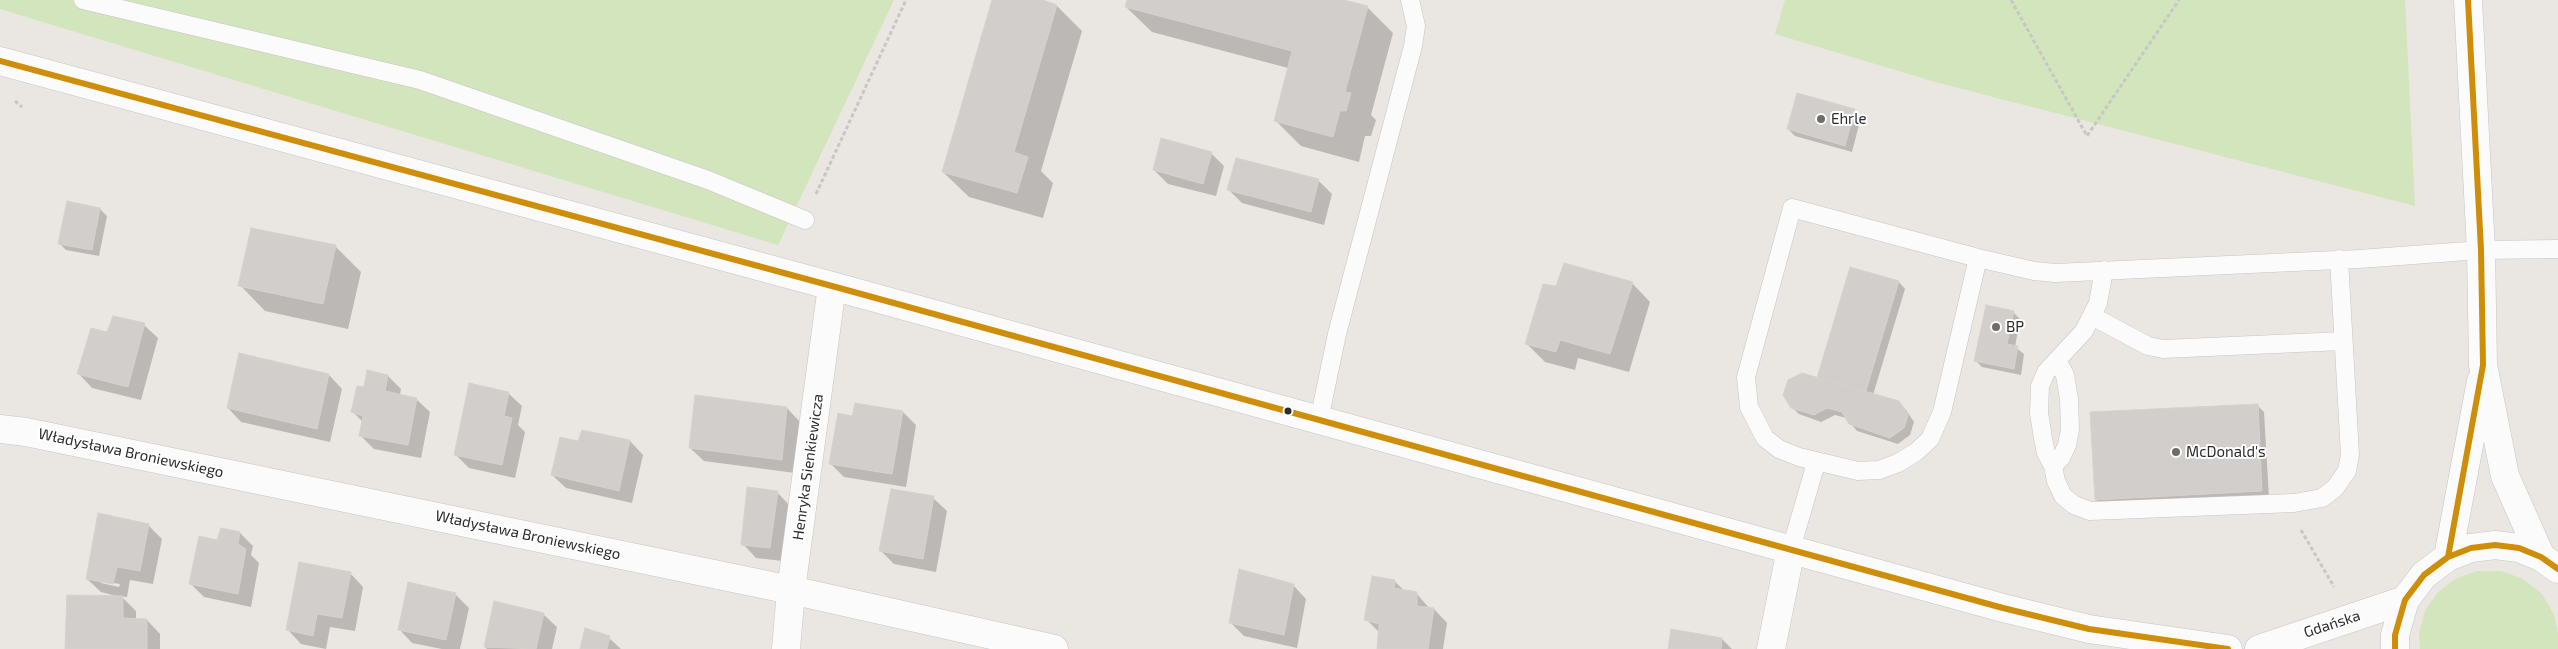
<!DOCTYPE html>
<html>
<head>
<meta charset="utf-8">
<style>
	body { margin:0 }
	canvas { display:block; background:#eae6e2 }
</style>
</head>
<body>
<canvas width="2558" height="649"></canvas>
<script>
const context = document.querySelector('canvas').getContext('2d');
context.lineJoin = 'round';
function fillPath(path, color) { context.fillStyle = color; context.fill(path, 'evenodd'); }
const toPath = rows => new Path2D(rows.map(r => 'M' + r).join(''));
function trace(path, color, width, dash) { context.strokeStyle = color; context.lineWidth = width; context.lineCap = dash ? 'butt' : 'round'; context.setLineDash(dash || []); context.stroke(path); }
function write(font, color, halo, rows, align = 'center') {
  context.font = font + ' "Exo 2",sans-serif'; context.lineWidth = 4; context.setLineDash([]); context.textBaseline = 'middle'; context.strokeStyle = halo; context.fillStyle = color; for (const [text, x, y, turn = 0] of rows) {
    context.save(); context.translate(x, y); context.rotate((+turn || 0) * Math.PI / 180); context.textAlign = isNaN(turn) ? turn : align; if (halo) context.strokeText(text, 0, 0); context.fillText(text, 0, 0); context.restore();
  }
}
const green = toPath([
	[0,0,894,0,778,245,0,9],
	[1785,0,2405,0,2415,206,1939,83,1775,34],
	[2477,571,2501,571,2523,579,2542,594,2554,615,2558,633,2558,649,2420,649,2419,633,2425,611,2437,593,2455,579]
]);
const shadow = toPath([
	[993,0,1039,0,1057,6,1082,31,1041,171,1053,183,1043,218,969,197,943,172],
	[1128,0,1339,0,1367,7,1393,33,1371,115,1376,120,1371,136,1365,136,1359,162,1301,146,1275,120,1288,68,1152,32,1126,7],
	[1854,110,1861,117,1852,152,1795,136,1788,129],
	[1211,153,1224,166,1216,196,1168,184,1154,170],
	[1318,180,1332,194,1324,225,1242,203,1229,190],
	[100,209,107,216,99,256,66,250,59,243],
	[252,229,336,247,361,272,348,329,265,311,240,285],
	[1899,282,1905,289,1873,395,1899,402,1906,410,1914,422,1910,435,1898,444,1857,431,1846,418,1835,415,1821,422,1799,414,1792,407,1818,379],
	[1632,283,1650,302,1629,372,1578,358,1575,370,1545,362,1526,343,1557,287],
	[2013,312,2020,319,2015,347,2024,354,2021,375,1982,367,1975,360],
	[144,325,158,338,141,400,92,388,79,374,108,334],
	[240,355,329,375,342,389,330,442,241,422,228,408],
	[388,376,401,389,400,395,416,399,430,412,421,458,374,449,361,436,363,422,353,412,365,388],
	[508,393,522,406,518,425,525,432,515,478,469,468,455,454],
	[2257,405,2264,412,2269,498,2103,507,2096,500],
	[787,408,800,422,795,473,704,461,690,448],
	[903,412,916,425,906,487,844,477,830,463,853,417],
	[630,441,643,455,632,503,566,488,552,475,579,443],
	[777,492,790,506,783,561,756,558,743,544],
	[933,498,947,511,936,572,894,564,881,551],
	[148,525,162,539,153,584,130,580,127,597,121,596,136,611,136,620,147,620,160,634,160,649,66,649,120,597,101,592,87,579],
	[101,581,120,584,119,587,101,583],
	[240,533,253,546,251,555,259,563,251,607,204,597,191,584,218,542],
	[350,573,363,587,355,631,330,627,326,649,301,644,288,630],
	[1394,581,1405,591,1416,593,1430,609,1434,609,1447,623,1443,649,1378,649,1380,633,1366,619],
	[1293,585,1306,599,1297,648,1244,636,1230,622],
	[455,594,469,608,460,649,442,649,412,643,399,629],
	[543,614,557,627,552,649,487,649,485,647],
	[609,638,621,649,582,649],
	[1722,639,1732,649,1669,649]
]);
const building = toPath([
	[992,0,1043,0,1057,5,1014,152,1028,157,1017,193,942,172,992,0],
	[1127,0,1344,0,1368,6,1345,92,1351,93,1346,111,1340,111,1333,137,1274,121,1292,51,1125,7,1127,0],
	[1797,93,1855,109,1845,146,1787,129,1797,93],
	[1161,138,1212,152,1203,184,1153,170,1161,138],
	[1236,158,1319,179,1311,212,1227,190,1236,158],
	[67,201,100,208,92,250,58,244,67,201],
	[251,228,336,245,323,304,238,286,251,228],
	[1564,263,1633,282,1610,354,1560,340,1556,352,1525,344,1543,284,1556,286,1564,263],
	[1850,267,1899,281,1866,391,1817,378,1850,267],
	[1986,305,2014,311,2007,344,2018,346,2014,369,1974,361,1986,305],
	[113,316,145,323,128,387,77,374,91,328,107,332,113,316],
	[239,353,329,374,317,429,227,408,239,353],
	[367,370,388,375,385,391,417,398,408,445,359,436,363,416,351,412,357,386,364,387,367,370],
	[1802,373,1899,401,1908,415,1904,428,1890,438,1849,424,1842,412,1827,408,1814,415,1791,408,1783,395,1788,380,1802,373],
	[469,383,509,392,504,416,512,418,502,465,454,455,469,383],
	[695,395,787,407,782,460,689,448,695,395],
	[855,403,903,411,892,474,829,464,838,413,852,416,855,403],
	[2258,404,2262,491,2095,500,2090,412,2258,404],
	[582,430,630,440,619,491,551,475,560,437,578,441,582,430],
	[747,487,778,491,770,548,741,545,747,487],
	[891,489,934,496,923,559,879,551,891,489],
	[98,513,149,524,140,571,117,567,113,584,86,579,98,513],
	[221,528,240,532,238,544,246,549,238,594,189,584,199,536,217,540,221,528],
	[299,562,351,572,342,618,317,614,313,636,286,630,299,562],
	[1239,569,1294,584,1284,635,1229,623,1239,569],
	[1372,576,1395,580,1394,588,1417,592,1417,606,1434,608,1428,649,1377,649,1379,624,1364,620,1372,576],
	[408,582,456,593,446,640,398,630,408,582],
	[67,595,123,596,123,618,147,619,147,649,65,649,67,595],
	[494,601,544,613,536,649,484,647,494,601],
	[585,628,610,636,607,649,580,649,585,628],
	[1671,629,1722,638,1721,649,1668,649,1671,629]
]);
const path = toPath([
	[2011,0,2087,136,2179,0],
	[15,101,22,107],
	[816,194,906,0],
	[2301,530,2334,587]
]);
const service = toPath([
	[83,0,420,80,708,180,805,220],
	[1978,258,1942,412,1930,439,1916,452,1898,463,1879,470,1858,471,1799,457,1779,449,1765,438,1749,407,1746,377,1792,208,1978,258,2034,271,2055,273,2359,259,2481,250,2558,249],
	[2104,270,2098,303,2084,331,2046,372,2040,386,2039,413,2043,438,2046,453,2053,466,2056,481,2063,496,2074,505,2090,511,2294,503,2322,498,2335,488,2347,471,2350,455,2339,259],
	[2092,316,2148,346,2163,349,2343,341],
	[1319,420,1337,334,1413,46,1416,26,1410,0],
	[2053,466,2061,458,2067,445,2070,430,2069,399,2065,375,2057,360],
	[1791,549,1816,463]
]);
const minor = toPath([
	[0,429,26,432,791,590,1054,649],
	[786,649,791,590,832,286],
	[1771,649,1791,549]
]);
const secondary = toPath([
	[2468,0,2481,250,2483,365,2505,476,2541,557],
	[0,61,832,286,2003,608,2089,629,2228,649],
	[2448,557,2481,381],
	[2259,649,2405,600],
	[2395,649,2395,635,2405,600,2424,575,2448,557,2471,548,2495,545,2519,548,2541,557,2558,569]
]);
const bus1 = toPath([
	[0,61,832,286,2003,608,2089,629,2228,649],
	[2448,557,2483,365,2481,250,2468,0],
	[2395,649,2395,635,2405,600,2424,575,2448,557,2471,548,2495,545,2519,548,2541,557,2558,569]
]);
const markers = [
	[1821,119,5,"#6e6d6c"],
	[1996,327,5,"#6e6d6c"],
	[1288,411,4.5,"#2c2c2c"],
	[2176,452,5,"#6e6d6c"]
];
const poiNames = [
	["Ehrle",1831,119],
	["BP",2006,327],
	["McDonald's",2186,452]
];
const streetNames = [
	["Władysława Broniewskiego",131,453,12],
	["Henryka Sienkiewicza",808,467,-82],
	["Władysława Broniewskiego",528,535,12],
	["Gdańska",2332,624,-18]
];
fillPath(green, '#d2e5bc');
fillPath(shadow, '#0003');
fillPath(building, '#d1cecc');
trace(building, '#d5d2ce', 1);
trace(service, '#c6c5c5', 19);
trace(minor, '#c6c5c5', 29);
trace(secondary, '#c6c5c5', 29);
trace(path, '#c7c7c6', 3, [4, 2.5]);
trace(service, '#fcfbfb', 18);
trace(minor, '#fcfbfb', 28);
trace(secondary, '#fcfbfb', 28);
trace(bus1, '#ce8e09', 6);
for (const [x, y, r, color] of markers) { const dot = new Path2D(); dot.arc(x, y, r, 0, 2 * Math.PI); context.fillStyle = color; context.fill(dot); trace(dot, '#fff', 2); }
write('15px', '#2c2c2c', '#fff', poiNames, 'left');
write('15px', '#2c2c2c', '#fff', streetNames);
</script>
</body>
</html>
